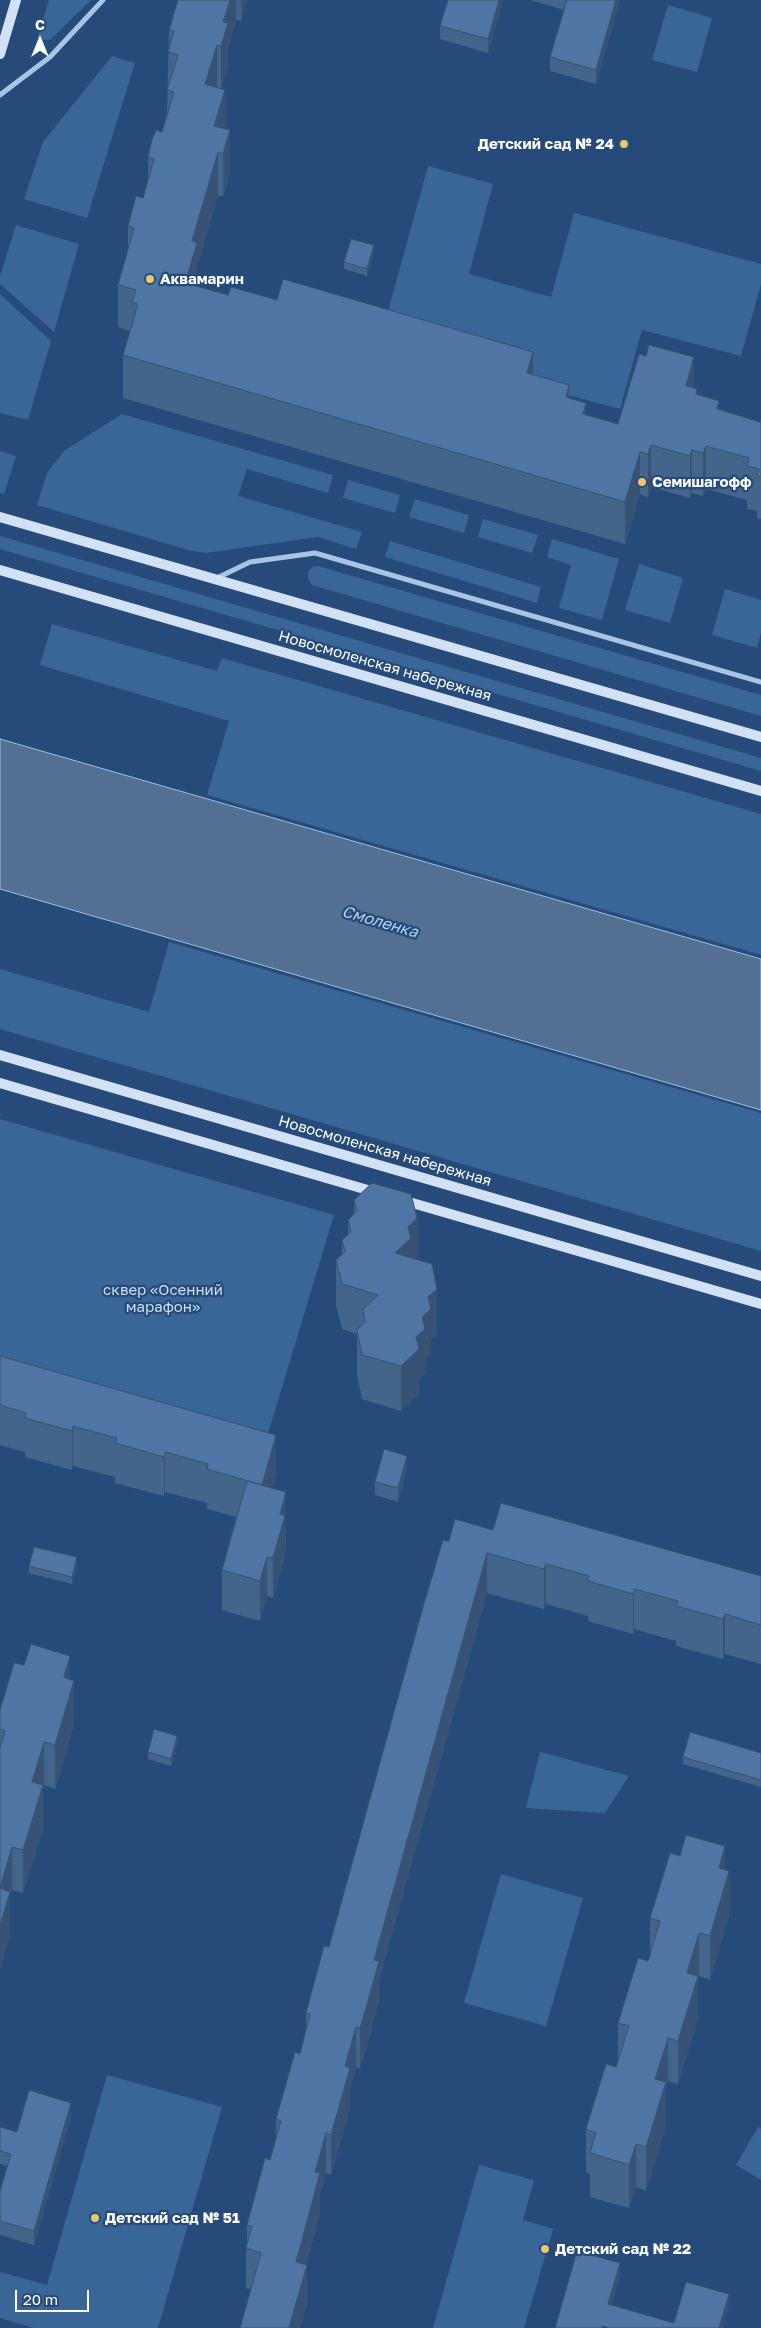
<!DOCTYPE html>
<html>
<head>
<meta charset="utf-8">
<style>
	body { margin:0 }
	#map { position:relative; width:761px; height:2328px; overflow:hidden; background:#264b7a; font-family:"Golos Text",sans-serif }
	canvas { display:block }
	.north { position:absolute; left:15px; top:15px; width:50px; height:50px; -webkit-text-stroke:4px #264b7a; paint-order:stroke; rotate:0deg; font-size:14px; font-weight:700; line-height:20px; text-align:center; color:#fff }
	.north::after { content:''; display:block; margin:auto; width:18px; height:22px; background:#fff; clip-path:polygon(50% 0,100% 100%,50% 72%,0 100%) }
	.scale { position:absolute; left:15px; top:2290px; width:74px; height:22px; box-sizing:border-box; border:2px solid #fff; border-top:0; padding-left:6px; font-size:15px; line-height:18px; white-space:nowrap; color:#fff; -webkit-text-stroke:4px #264b7a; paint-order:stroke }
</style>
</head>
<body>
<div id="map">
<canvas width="761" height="2328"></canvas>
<div class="north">С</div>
<div class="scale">20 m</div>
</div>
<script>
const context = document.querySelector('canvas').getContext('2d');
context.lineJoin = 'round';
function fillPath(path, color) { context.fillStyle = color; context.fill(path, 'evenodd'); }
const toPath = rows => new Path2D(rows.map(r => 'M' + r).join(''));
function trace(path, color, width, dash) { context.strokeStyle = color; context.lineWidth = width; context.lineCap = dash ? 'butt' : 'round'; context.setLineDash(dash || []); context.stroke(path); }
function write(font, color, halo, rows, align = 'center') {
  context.font = font + ' "Golos Text",sans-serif'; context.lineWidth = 4.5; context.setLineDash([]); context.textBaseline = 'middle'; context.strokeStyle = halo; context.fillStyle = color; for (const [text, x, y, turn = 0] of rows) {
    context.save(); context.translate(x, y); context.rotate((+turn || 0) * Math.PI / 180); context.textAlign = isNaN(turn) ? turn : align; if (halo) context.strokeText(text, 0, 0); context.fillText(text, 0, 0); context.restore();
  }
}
const green = toPath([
	[49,0,91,0,50,40,37,39],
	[668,5,712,18,697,72,652,60],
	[112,56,135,63,87,218,24,199,43,142],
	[428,166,493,184,469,274,551,297,574,213,761,264,761,284,741,356,642,330,620,409,379,344],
	[16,225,79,244,54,332,0,284,0,276],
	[0,294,51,341,28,420,0,413],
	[122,414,333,475,328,493,247,469,238,496,362,532,356,549,318,537,206,553,188,550,37,505,47,473,64,451],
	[0,451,16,456,4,494,0,493],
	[348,480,400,495,395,513,343,498],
	[415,499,469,515,464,533,409,517],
	[483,519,538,535,532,553,478,537],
	[0,536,761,758,761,771,0,549],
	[552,539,619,559,602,620,559,608,571,565,547,557],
	[390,541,541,587,537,603,385,557],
	[639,564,683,578,670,623,625,610],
	[318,566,761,695,761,716,312,585,308,579,308,572,312,567],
	[725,589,761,600,761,633,757,648,712,635],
	[52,624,217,671,222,658,761,814,761,955,207,795,229,721,40,665],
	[169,942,761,1113,761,1251,0,1029,0,969,149,1012],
	[0,1119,334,1215,260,1460,0,1385],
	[540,1752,570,1760,629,1776,605,1813,526,1808],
	[501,1874,583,1898,546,2026,464,2003],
	[107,2075,222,2107,158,2328,34,2328,0,2318,0,2272,47,2285],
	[758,2127,761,2129,761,2180,736,2165],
	[479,2165,534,2180,523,2220,553,2229,524,2328,433,2328]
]);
const water = toPath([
	[0,739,761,959,761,1110,0,889,0,739]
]);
const street = toPath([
	[0,95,50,57,103,0],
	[217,578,250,562,315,553,761,682]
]);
const secondary = toPath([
	[0,54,16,0],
	[0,517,761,737],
	[0,570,761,791],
	[0,1055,761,1276],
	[0,1083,378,1193],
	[402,1200,761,1304]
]);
const wall = toPath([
	[177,0,247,0,241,21,236,20,228,48,228,66,221,89,225,129,230,173,223,196,218,195,197,267,196,286,533,375,569,398,586,415,618,424,694,388,697,395,719,409,760,422,761,418,761,519,757,518,757,511,747,509,747,500,706,489,703,496,692,493,690,498,651,487,648,497,640,494,625,544,123,398,123,355,130,331,118,327,118,285,128,249,128,226,143,198,148,182,148,157,162,132,167,114,169,30,177,3],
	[503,0,488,53,440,39,440,26],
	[530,0,620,0,596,84,550,71,550,57,564,10],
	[374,252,367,276,344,269,344,262],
	[354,1200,417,1260,437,1333,431,1339,431,1353,425,1359,425,1373,419,1379,419,1394,401,1411,362,1399,357,1375,357,1334,342,1329,336,1305,336,1260,342,1255,342,1240,348,1235,348,1220,354,1214],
	[0,1356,276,1474,272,1488,286,1531,285,1556,273,1598,267,1596,260,1621,222,1610,222,1570,236,1517,207,1509,207,1503,165,1492,164,1496,115,1483,115,1477,73,1466,72,1470,25,1457,25,1452,0,1445],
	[407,1469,398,1502,375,1495,375,1482],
	[493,1530,761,1576,761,1664,725,1654,723,1659,676,1646,676,1641,634,1629,633,1634,588,1621,588,1616,546,1604,544,1609,487,1593,379,1980,379,2001,368,2041,360,2068,356,2067,350,2089,350,2107,331,2175,326,2173,320,2194,320,2213,306,2265,307,2305,246,2288,246,2248,247,2244,247,2225,270,2160,276,2138,276,2119,300,2054,306,2032,306,2013,329,1947,449,1541],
	[77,1564,72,1584,29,1573,29,1566],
	[70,1679,74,1724,55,1789,44,1785,43,1790,43,1829,23,1893,12,1890,10,1897,10,1935,0,1969,0,1710],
	[177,1743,171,1766,148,1759,148,1752],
	[761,1753,761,1787,683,1764,683,1757],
	[725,1870,729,1915,710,1980,699,1976,698,1982,698,2019,678,2084,668,2081,666,2088,666,2126,646,2191,636,2187,629,2208,590,2197,590,2174,586,2172,586,2129,616,2067,618,2060,618,2023,648,1961,650,1955,650,1918],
	[71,2116,34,2245,0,2235,0,2191,7,2166,0,2164,0,2127,17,2132]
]);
const shadedWall = toPath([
	[230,0,236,0,236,20,228,48,228,66,221,89,221,46,223,22],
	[241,0,247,0,241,21],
	[499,0,503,0,488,53,488,39],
	[616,0,620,0,596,84,596,70],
	[217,45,217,88,205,84],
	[225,90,225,133,218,152,218,195,197,267,197,285,185,325,185,283,192,241,214,126],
	[230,130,230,173,223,196,223,154],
	[374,245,374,252,367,276,367,269],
	[533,352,533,395,527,373],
	[694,357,694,400,686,386],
	[569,385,569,428,566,397],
	[586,403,586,445,583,414],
	[651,445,651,487,648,497,648,454],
	[706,446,706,489,703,496,703,453],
	[692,450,692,493,690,498,690,456],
	[640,452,640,494,625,544,625,502],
	[417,1218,417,1263,395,1253,408,1227],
	[437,1289,437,1333,431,1339,431,1353,425,1359,425,1373,419,1379,419,1394,401,1411,401,1366,416,1337,428,1297],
	[73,1426,73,1466,72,1470,72,1431],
	[276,1435,276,1474,262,1524,262,1485],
	[165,1452,165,1492,164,1496,164,1457],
	[407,1456,407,1469,398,1502,398,1488],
	[286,1492,285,1556,273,1598,273,1558,280,1514],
	[487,1553,487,1593,379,1980,379,2001,360,2068,360,2028,374,1960],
	[77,1557,77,1564,72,1584,72,1577],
	[267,1557,267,1596,260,1621,260,1581],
	[546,1564,546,1604,544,1609,544,1569],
	[634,1589,634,1629,633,1634,633,1594],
	[725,1614,725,1654,723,1659,723,1619],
	[70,1656,70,1694,74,1681,74,1724,55,1789,55,1745,64,1677],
	[177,1736,177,1743,171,1766,171,1759],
	[44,1742,44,1785,43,1790,43,1829,23,1893,23,1850,32,1782],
	[725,1846,725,1884,729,1871,729,1915,710,1980,710,1936,719,1868],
	[12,1847,12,1890,10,1897,10,1935,0,1969,0,1888],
	[699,1933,699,1976,698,1982,698,2019,678,2084,678,2041,687,1973],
	[356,2027,356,2067,350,2089,350,2107,331,2175,331,2135,345,2066],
	[668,2038,668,2081,666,2088,666,2126,646,2191,646,2147,655,2079],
	[71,2103,71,2116,34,2245,34,2231],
	[326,2133,326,2173,320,2194,320,2213,296,2302,296,2262,315,2172],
	[636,2144,636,2187,629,2208,629,2165],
	[620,2263,620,2276,608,2318,608,2304],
	[307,2265,307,2305,300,2328,289,2328],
	[729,2294,729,2307,723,2328,719,2328]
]);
const building = toPath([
	[178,0,230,0,223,22,228,23,221,46,217,45,205,84,225,90,214,126,230,130,223,154,218,152,192,241,197,243,185,283,228,295,231,287,277,300,283,279,533,352,527,373,569,385,566,397,586,403,583,414,618,424,639,354,646,356,649,345,694,357,686,386,697,389,696,394,719,401,717,409,760,422,761,418,761,477,757,475,759,469,747,466,749,458,706,446,703,453,692,450,690,456,651,445,648,454,640,452,625,502,123,355,138,304,132,302,136,290,118,285,134,228,128,226,136,196,143,198,154,159,148,157,152,140,156,130,162,132,174,92,167,90,178,55,168,52,174,31,169,30,178,0],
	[448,0,499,0,488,39,440,26,448,0],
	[567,0,616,0,596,70,550,57,567,0],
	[351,239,374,245,367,269,344,262,351,239],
	[372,1183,411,1194,417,1218,408,1227,411,1238,395,1253,432,1264,437,1289,428,1297,431,1309,422,1317,425,1329,416,1337,419,1349,401,1366,362,1355,357,1330,365,1322,363,1310,378,1295,342,1284,336,1260,345,1252,342,1240,351,1232,348,1220,357,1211,354,1200,372,1183],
	[0,1356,276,1435,262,1485,207,1469,208,1464,165,1452,164,1457,115,1443,117,1438,73,1426,72,1431,25,1418,26,1413,0,1405,0,1356],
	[384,1449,407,1456,398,1488,375,1482,384,1449],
	[247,1481,286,1492,280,1514,285,1516,273,1558,267,1557,260,1581,222,1570,247,1481],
	[501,1503,761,1576,761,1625,725,1614,723,1619,676,1606,678,1601,634,1589,633,1594,588,1581,589,1576,546,1564,544,1569,487,1553,374,1960,379,1961,368,2001,360,2028,356,2027,345,2066,350,2068,331,2135,326,2133,315,2172,320,2173,296,2262,307,2265,289,2328,240,2328,261,2253,246,2248,252,2226,247,2225,265,2158,270,2160,281,2121,276,2119,295,2052,300,2054,310,2014,306,2013,324,1946,329,1947,423,1607,443,1540,449,1541,455,1519,493,1530,501,1503],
	[34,1547,77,1557,72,1577,29,1566,34,1547],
	[31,1644,70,1656,64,1677,74,1681,55,1745,44,1742,32,1782,43,1785,23,1850,12,1847,0,1888,0,1747,5,1731,0,1729,0,1710,14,1663,24,1665,31,1644],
	[154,1729,177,1736,171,1759,148,1752,154,1729],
	[690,1732,761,1753,761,1780,683,1757,690,1732],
	[686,1835,725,1846,719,1868,729,1871,710,1936,699,1933,687,1973,698,1976,678,2041,668,2038,655,2079,666,2082,646,2147,636,2144,629,2165,590,2153,596,2133,586,2129,606,2064,616,2067,629,2026,618,2023,638,1958,648,1961,660,1921,650,1918,670,1853,680,1856,686,1835],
	[0,1888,10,1892,0,1926,0,1888],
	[29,2090,71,2103,34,2231,0,2221,0,2191,11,2154,0,2151,0,2127,17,2132,29,2090],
	[577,2251,620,2263,608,2304,674,2323,686,2282,729,2294,719,2328,609,2328,602,2326,602,2328,555,2328,577,2251]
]);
const markers = [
	[624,144,5,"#edc76e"],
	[150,279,5,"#edc76e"],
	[642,482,5,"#edc76e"],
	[95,2218,5,"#edc76e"],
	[545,2249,5,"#edc76e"]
];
const poiNames = [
	["Детский сад № 24",614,144,"right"],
	["Аквамарин",160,279],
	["Семишагофф",652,482],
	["Детский сад № 51",105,2218],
	["Детский сад № 22",555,2249]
];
const streetNames = [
	["Новосмоленская набережная",385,666,16],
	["Новосмоленская набережная",385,1151,16]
];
const parkNames = [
	["сквер «Осенний",163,1290],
	["марафон»",163,1307]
];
const waterNames = [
	["Смоленка",380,922,16]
];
fillPath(green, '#396597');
fillPath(water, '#536f91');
trace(water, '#9dbfe4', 1);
trace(street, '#a9c4e4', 5);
trace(secondary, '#d2e1f4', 10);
fillPath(wall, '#43658c');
fillPath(shadedWall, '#375272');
fillPath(building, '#4e75a3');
trace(building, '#375272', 1);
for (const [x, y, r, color] of markers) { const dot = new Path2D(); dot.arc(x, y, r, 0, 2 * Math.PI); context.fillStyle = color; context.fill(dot); trace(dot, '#264b7a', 2); }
write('bold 15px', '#fff', '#264b7a', poiNames, 'left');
write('15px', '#fff', '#264b7a', streetNames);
write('15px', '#cbdef3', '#264b7a', parkNames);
write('italic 16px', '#b4ceec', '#264b7a', waterNames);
</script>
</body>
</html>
